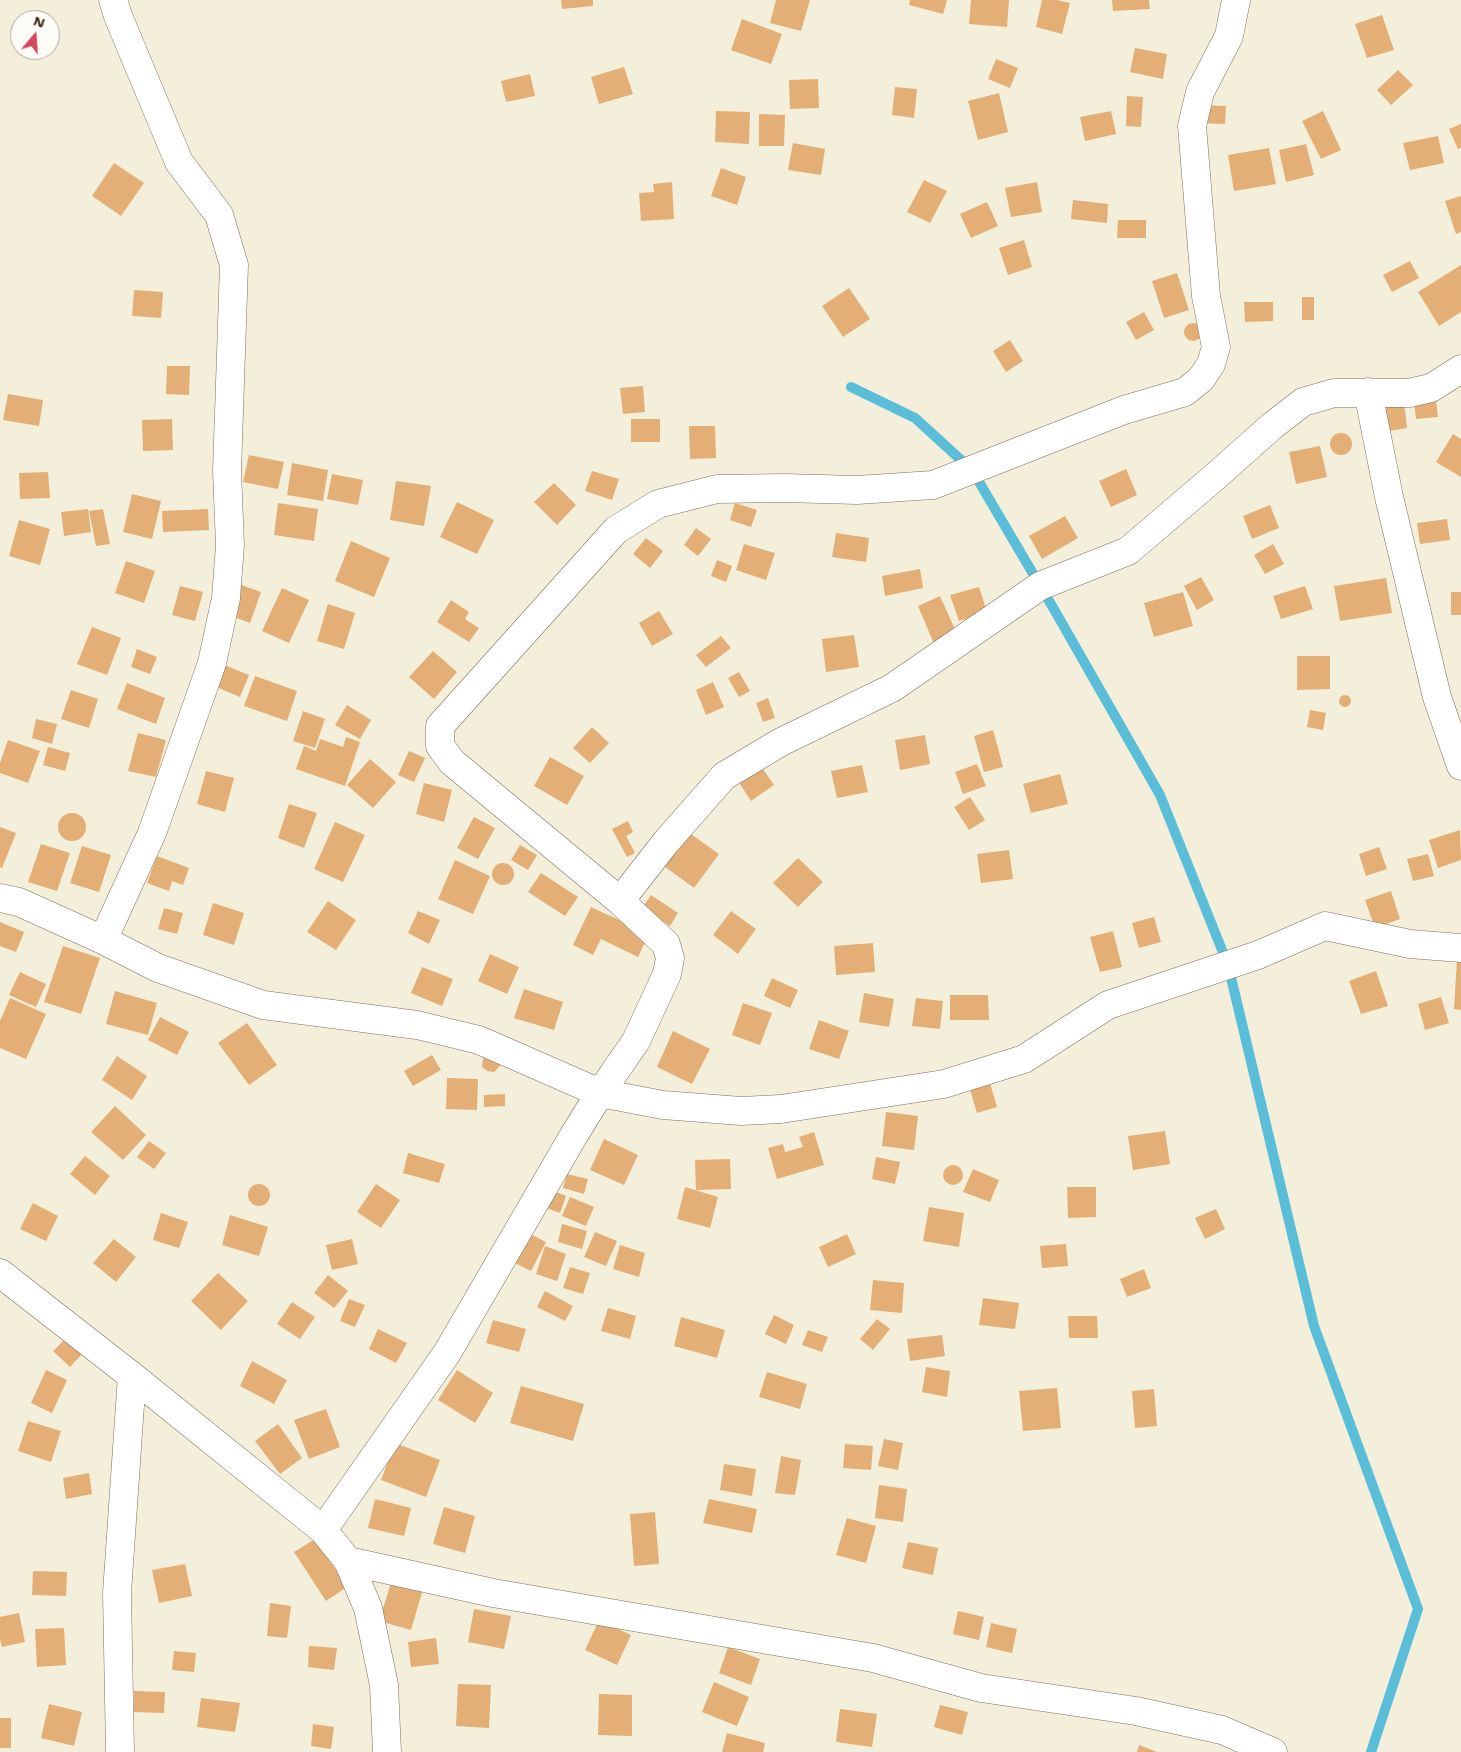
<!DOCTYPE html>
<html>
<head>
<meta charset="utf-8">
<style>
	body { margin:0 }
	#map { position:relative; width:1461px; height:1752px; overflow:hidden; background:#f4efdb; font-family:"Shantell Sans",sans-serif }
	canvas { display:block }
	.north { position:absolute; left:10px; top:10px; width:50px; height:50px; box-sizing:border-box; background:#fdfcf7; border:1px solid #afa8a0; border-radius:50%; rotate:18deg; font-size:14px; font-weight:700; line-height:20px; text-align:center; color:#3b2a1e }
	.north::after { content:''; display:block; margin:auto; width:18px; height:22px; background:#d1495b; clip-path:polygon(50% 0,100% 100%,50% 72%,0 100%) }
</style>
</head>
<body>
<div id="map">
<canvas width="1461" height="1752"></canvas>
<div class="north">N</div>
</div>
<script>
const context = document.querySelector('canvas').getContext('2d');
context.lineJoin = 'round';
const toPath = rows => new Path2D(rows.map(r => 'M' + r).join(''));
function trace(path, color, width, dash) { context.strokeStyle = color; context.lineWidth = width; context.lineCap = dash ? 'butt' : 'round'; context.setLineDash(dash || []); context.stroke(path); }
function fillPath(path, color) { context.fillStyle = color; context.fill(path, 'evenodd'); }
const stream = toPath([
	[851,387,915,418,972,470,1055,611,1160,795,1228,965,1314,1326,1418,1609,1371,1752]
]);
const building = toPath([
	[561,0,593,0,593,6,562,9],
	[776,0,810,0,801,31,770,23],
	[910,0,947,0,943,14,909,5],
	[971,0,1009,0,1007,27,969,24],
	[1042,0,1057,0,1070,3,1062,34,1036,27],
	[1112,0,1149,0,1150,9,1113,11],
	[1382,15,1394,50,1367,58,1355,24],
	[742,19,782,34,771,64,731,50],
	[1135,48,1167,54,1163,79,1130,72],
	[996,59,1018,68,1010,88,988,79],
	[624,67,633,94,599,104,591,77],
	[1398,70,1413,85,1391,105,1377,90],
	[530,74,535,96,506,102,501,81],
	[818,79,819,108,790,109,789,80],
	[895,87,917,89,914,118,892,115],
	[999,93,1008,132,978,140,968,101],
	[1127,96,1143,97,1141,127,1126,126],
	[1200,105,1226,106,1225,124,1199,123],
	[716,111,750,112,749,144,715,142],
	[1111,111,1116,134,1085,141,1080,117],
	[1323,111,1341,150,1321,159,1302,121],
	[759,114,785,115,784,146,759,146],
	[1461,124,1461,148,1458,149,1449,129],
	[1438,136,1444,163,1410,170,1403,143],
	[793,143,825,149,821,175,788,170],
	[1306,144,1314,175,1286,182,1279,150],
	[1269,148,1276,184,1234,191,1228,155],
	[114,163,144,183,121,216,92,196],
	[721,168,746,177,737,205,711,196],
	[924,180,947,191,930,223,907,212],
	[672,182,674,219,641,221,639,193,654,192,653,184],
	[1037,182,1042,212,1011,217,1005,188],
	[1461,196,1461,232,1456,234,1445,201],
	[1073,200,1108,204,1107,223,1071,219],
	[987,202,998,226,971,238,960,214],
	[1118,220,1146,220,1146,238,1117,238],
	[1024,240,1032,267,1008,275,999,248],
	[1410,261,1419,278,1392,292,1383,275],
	[1461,265,1461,312,1439,326,1418,292],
	[1177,273,1189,310,1164,318,1152,281],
	[849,288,870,319,843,337,822,306],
	[134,290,163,292,161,318,132,316],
	[1302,297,1314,297,1314,320,1302,320],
	[1244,302,1273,302,1273,321,1245,322],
	[1144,312,1154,330,1136,340,1126,322],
	'1184 332a9 9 0 1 1 18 0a9 9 0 1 1-18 0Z',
	[1010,340,1023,361,1006,372,993,351],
	[167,366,190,366,189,395,166,394],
	[643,386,645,412,623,414,620,388],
	[8,394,43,400,39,426,3,420],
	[1436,399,1438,417,1416,419,1414,401],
	[1404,401,1407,428,1383,432,1379,404],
	[172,419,173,450,143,451,142,420],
	[631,419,660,419,660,442,631,442],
	[689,426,715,426,716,458,690,459],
	'1330 444a11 11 0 1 1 22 0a11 11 0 1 1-22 0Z',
	[1453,434,1461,439,1461,477,1436,462],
	[1320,446,1327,477,1296,484,1289,452],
	[249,455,284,462,278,489,243,482],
	[292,463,328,470,323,501,287,495],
	[1126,469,1137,495,1111,507,1099,481],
	[592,471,619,479,612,500,585,491],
	[48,472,50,498,20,499,19,473],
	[332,474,363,480,358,505,327,499],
	[396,481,431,486,424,526,390,520],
	[554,483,576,505,557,525,534,502],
	[132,494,161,501,152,539,123,532],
	[457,502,494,520,477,554,440,537],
	[278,503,318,509,314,541,274,535],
	[735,503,757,510,751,527,730,520],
	[1270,505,1279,528,1252,539,1243,516],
	[88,509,91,532,64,536,61,512],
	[103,509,110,544,96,546,89,511],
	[208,509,209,530,163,532,162,511],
	[1065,516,1078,538,1042,559,1029,536],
	[1447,519,1450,540,1420,544,1417,523],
	[19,520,50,529,40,565,9,556],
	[696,528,711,539,698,556,684,545],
	[836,533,869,538,866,562,832,557],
	[646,538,663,551,650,568,633,554],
	[351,541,390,558,374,597,335,581],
	[744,544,775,553,766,580,736,570],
	[1273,544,1284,564,1265,574,1254,555],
	[717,560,732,566,726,582,711,576],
	[126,561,155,571,144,603,115,593],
	[920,569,923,588,885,596,882,576],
	[1201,577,1214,600,1197,610,1184,586],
	[1386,578,1392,613,1340,621,1334,586],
	[236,583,261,592,250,623,226,614],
	[180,586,203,592,195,621,172,615],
	[1305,586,1313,609,1281,619,1273,596],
	[979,587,987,612,959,621,950,595],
	[282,588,309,600,289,643,262,631],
	[1183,592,1193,626,1154,637,1144,603],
	[1451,592,1461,592,1461,615,1451,615],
	[940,596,957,634,934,644,918,606],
	[451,600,469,612,465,619,479,628,469,642,437,622],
	[328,604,355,613,344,649,317,641],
	[659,611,673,634,652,646,639,623],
	[92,627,121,638,107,675,77,664],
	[854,635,859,667,826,672,822,639],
	[721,636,731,648,706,667,696,655],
	[137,649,157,657,150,674,131,667],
	[433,651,457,672,434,699,409,677],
	[1297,656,1330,656,1330,689,1297,690],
	[222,664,249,675,240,697,214,686],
	[739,672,750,691,739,697,728,678],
	[255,676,297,691,287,721,244,706],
	[713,682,724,707,706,715,696,690],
	[127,683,165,698,156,724,117,709],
	[71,690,98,699,89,728,61,719],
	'1339 701a6 6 0 1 1 12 0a6 6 0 1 1-12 0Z',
	[768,698,775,718,763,722,756,703],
	[347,705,371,720,360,739,335,725],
	[1310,710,1326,713,1323,730,1307,727],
	[303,711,325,719,315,748,293,741],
	[36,719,57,724,52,744,32,738],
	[592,727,609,743,590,763,573,748],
	[993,730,1003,767,984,772,974,736],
	[138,733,166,740,156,777,128,771],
	[925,735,930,764,900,770,895,740],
	[346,737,360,742,345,786,296,769,304,746,316,751,320,739,343,747],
	[8,740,40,751,28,783,0,773,0,763],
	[48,747,70,753,65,771,43,765],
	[409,751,425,758,414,782,398,775],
	[550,757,584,776,567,805,534,786],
	[370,759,396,782,373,808,347,785],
	[977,764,986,786,963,794,955,772],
	[862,765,868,792,837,798,831,771],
	[761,766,774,785,751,801,738,781],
	[206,771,234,778,225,812,197,804],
	[1060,774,1068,804,1031,813,1023,784],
	[424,783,452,790,444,822,416,814],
	[970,797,985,820,969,830,954,807],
	[289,804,317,813,304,848,278,838],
	'58 827a14 14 0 1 1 28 0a14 14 0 1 1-28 0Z',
	[474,817,495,828,478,859,457,848],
	[628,821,633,832,626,836,635,853,627,857,612,829],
	[335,822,365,835,343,882,314,869],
	[0,827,16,833,2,868,0,867],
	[1460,830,1461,860,1438,868,1429,840],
	[688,832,719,854,694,888,664,866],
	[41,844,70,853,57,891,28,882],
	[520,845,537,855,528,870,511,860],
	[82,846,111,855,99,892,70,883],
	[1379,847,1387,869,1366,876,1359,854],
	[1009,850,1013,879,981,883,977,854],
	[1428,854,1434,876,1413,881,1407,859],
	[157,856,189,868,183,885,172,881,169,891,147,883],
	[798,858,823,882,798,907,773,883],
	[455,860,490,876,473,914,438,899],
	'492 874a11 11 0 1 1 22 0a11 11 0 1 1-22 0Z',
	[541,873,578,897,565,916,528,892],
	[1391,891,1400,919,1375,928,1365,900],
	[651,895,678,913,670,926,642,908],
	[328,901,356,920,336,950,307,932],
	[213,903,244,913,234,945,203,935],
	[591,907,649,934,638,957,601,939,593,955,573,945],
	[164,908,183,913,177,934,158,929],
	[418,911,440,920,429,944,408,933],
	[731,911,756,929,738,954,713,935],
	[1154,917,1161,942,1139,948,1132,923],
	[0,922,24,932,16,952,0,946],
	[1113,931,1122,967,1100,972,1090,937],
	[873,943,875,972,836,975,834,946],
	[63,946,100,958,81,1014,44,1002],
	[490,954,519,967,507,994,478,981],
	[1457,959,1461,959,1461,1010,1454,1009],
	[422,967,453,979,442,1006,411,993],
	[1376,971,1388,1006,1361,1014,1349,981],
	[20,972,46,984,36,1007,9,995],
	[772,978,798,990,790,1008,764,996],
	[524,989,563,1002,554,1030,514,1018],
	[115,991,157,1003,148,1035,106,1024],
	[864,993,894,999,889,1027,859,1022],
	[950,995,988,995,989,1020,950,1020],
	[1441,997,1449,1023,1425,1030,1418,1004],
	[10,998,46,1014,26,1059,0,1048,0,1021],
	[916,998,943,1001,940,1029,912,1026],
	[743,1003,772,1013,760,1045,732,1035],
	[160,1017,189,1032,177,1055,148,1040],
	[819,1020,849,1031,839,1059,809,1049],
	[247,1023,277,1065,249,1085,218,1043],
	[673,1031,710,1049,692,1084,657,1067],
	[432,1055,441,1070,413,1086,404,1071],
	[117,1056,147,1076,132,1100,102,1080],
	[484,1057,500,1064,499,1067,494,1072,487,1071,482,1067,483,1059],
	[447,1078,478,1079,477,1110,446,1109],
	[989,1080,997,1107,977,1113,969,1086],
	[505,1094,505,1106,484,1107,484,1095],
	[115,1106,146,1135,123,1160,91,1132],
	[886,1112,918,1116,914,1150,882,1146],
	[1165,1131,1170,1164,1133,1170,1128,1136],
	[814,1132,824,1165,777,1179,768,1148,783,1144,785,1152,803,1147,799,1137],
	[604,1139,638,1155,624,1185,590,1170],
	[149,1141,166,1153,154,1169,137,1157],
	[408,1153,445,1164,439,1183,403,1173],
	[85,1156,110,1176,95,1195,70,1174],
	[876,1157,900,1162,895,1184,872,1179],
	[730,1159,731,1189,696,1190,695,1160],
	'943 1175a10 10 0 1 1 20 0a10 10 0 1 1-20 0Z',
	[973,1169,999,1180,990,1202,963,1192],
	[567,1174,588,1179,584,1194,563,1188],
	'248 1195a11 11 0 1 1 22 0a11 11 0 1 1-22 0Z',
	[376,1184,400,1200,381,1228,357,1212],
	[685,1187,718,1197,710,1228,677,1219],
	[1067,1187,1096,1187,1096,1217,1068,1218],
	[548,1189,566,1196,560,1213,541,1206],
	[570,1197,594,1207,586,1226,562,1216],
	[33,1203,58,1216,46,1241,20,1229],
	[929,1207,964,1213,959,1247,923,1241],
	[1216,1209,1225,1229,1205,1239,1195,1218],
	[161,1213,188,1222,179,1248,153,1240],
	[230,1215,268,1227,259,1256,222,1245],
	[562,1224,587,1231,582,1249,558,1242],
	[524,1231,546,1242,531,1271,509,1260],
	[595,1232,617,1241,606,1266,584,1257],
	[847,1234,856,1254,828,1267,819,1247],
	[114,1239,136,1257,116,1282,93,1263],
	[352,1239,358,1264,332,1270,326,1245],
	[1066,1244,1068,1266,1042,1268,1040,1246],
	[620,1245,645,1253,639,1277,613,1269],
	[545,1246,566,1254,557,1281,536,1274],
	[570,1267,590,1273,583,1294,563,1288],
	[1144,1269,1151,1288,1127,1297,1120,1279],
	[218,1273,248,1301,221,1330,191,1301],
	[328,1275,348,1291,334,1308,314,1293],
	[873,1280,904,1283,902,1313,870,1310],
	[545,1291,573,1306,565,1321,537,1307],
	[983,1298,1019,1303,1015,1329,979,1325],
	[349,1299,365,1305,355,1327,340,1321],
	[292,1302,315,1317,300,1339,277,1324],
	[608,1308,636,1316,630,1339,601,1331],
	[774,1315,794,1325,786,1344,765,1334],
	[1068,1316,1097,1316,1098,1338,1069,1338],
	[681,1317,725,1330,717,1358,674,1346],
	[877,1319,890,1329,873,1350,860,1339],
	[493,1320,526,1329,519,1352,486,1343],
	[378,1329,407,1343,396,1363,369,1349],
	[808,1330,828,1337,822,1352,802,1345],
	[942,1335,945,1356,910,1361,907,1339],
	[66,1338,82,1354,70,1367,53,1351],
	[252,1361,287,1380,274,1404,240,1386],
	[926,1367,950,1371,947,1397,922,1392],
	[46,1370,67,1380,52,1413,31,1403],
	[457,1370,493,1393,475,1423,438,1400],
	[767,1372,807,1384,800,1409,759,1397],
	[521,1386,584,1404,573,1441,510,1423],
	[1057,1388,1061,1428,1023,1431,1019,1391],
	[1154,1389,1157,1426,1135,1428,1132,1391],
	[326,1409,340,1447,309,1459,294,1420],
	[28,1421,61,1431,51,1462,18,1451],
	[278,1424,302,1458,280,1474,255,1441],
	[884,1439,903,1443,898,1470,878,1466],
	[395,1443,440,1460,426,1497,381,1480],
	[845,1444,873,1446,871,1470,843,1468],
	[781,1456,801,1460,795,1495,775,1493],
	[724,1464,756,1469,752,1496,720,1490],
	[89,1473,92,1494,66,1499,63,1478],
	[879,1485,907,1489,903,1522,875,1518],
	[375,1499,411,1508,404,1536,368,1528],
	[709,1499,757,1509,752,1533,703,1523],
	[444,1507,475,1516,465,1553,433,1544],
	[655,1512,659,1564,634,1566,630,1514],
	[847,1518,876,1526,866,1563,836,1555],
	[315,1539,347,1587,326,1601,294,1552],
	[908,1542,938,1548,933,1575,902,1568],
	[185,1564,192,1596,159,1603,152,1570],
	[33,1571,67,1572,66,1596,32,1595],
	[392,1580,423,1589,411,1630,379,1621],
	[270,1603,291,1606,287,1638,267,1636],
	[474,1609,511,1616,504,1649,468,1642],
	[958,1611,984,1617,979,1640,953,1634],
	[19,1613,25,1642,2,1647,0,1639,0,1617],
	[599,1620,631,1635,617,1665,585,1650],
	[991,1623,1017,1629,1012,1653,986,1647],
	[64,1628,66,1665,37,1667,35,1629],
	[436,1638,439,1664,411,1667,408,1642],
	[309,1646,337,1648,334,1670,308,1667],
	[728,1647,760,1659,751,1685,719,1673],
	[174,1651,196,1653,194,1672,172,1670],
	[714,1682,749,1697,737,1726,702,1712],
	[458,1684,491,1685,489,1728,456,1726],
	[134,1691,165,1692,164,1713,134,1712],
	[599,1694,632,1695,632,1736,598,1735],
	[201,1698,240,1703,235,1732,197,1727],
	[49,1704,82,1712,74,1746,41,1738],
	[940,1705,968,1712,962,1735,934,1727],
	[840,1709,877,1714,872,1747,836,1742],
	[0,1718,11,1718,11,1748,0,1748],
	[313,1724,334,1727,331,1749,311,1746],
	[727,1733,765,1743,763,1752,722,1752],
	[1139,1745,1157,1752,1137,1752]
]);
const minor = toPath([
	[1368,392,1389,497,1437,697,1461,766],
	[0,898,19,902,103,940,158,968,263,1005,417,1025,479,1040,600,1093,663,1105,741,1111,781,1109,944,1084,1024,1059,1108,1005,1258,955,1325,926,1410,944,1461,948],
	[620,901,666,842,724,776,781,742,892,688,1040,586,1128,551,1217,475,1272,426,1303,402,1334,393,1409,393,1431,388,1461,369],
	[103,940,152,833,212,663,226,598,230,545,227,471,234,265,219,215,179,162,118,16,113,0],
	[0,1273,132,1376,323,1530,348,1561,368,1608,384,1685,387,1752],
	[323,1530,447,1353,574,1135,600,1093,636,1041,667,974,670,958,666,944,620,901,452,762,440,746,440,726,616,530,658,504,717,489,784,488,857,490,933,485,1124,410,1185,392,1201,379,1211,364,1216,347,1206,296,1192,126,1200,92,1229,36,1236,0],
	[348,1561,493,1593,873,1658,981,1688,1136,1711,1222,1730,1273,1752],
	[120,1752,117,1593,132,1376]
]);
trace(stream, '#5abed8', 10);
fillPath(building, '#e3af76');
trace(minor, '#7c6f60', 29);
trace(minor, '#fff', 28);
</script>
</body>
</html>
